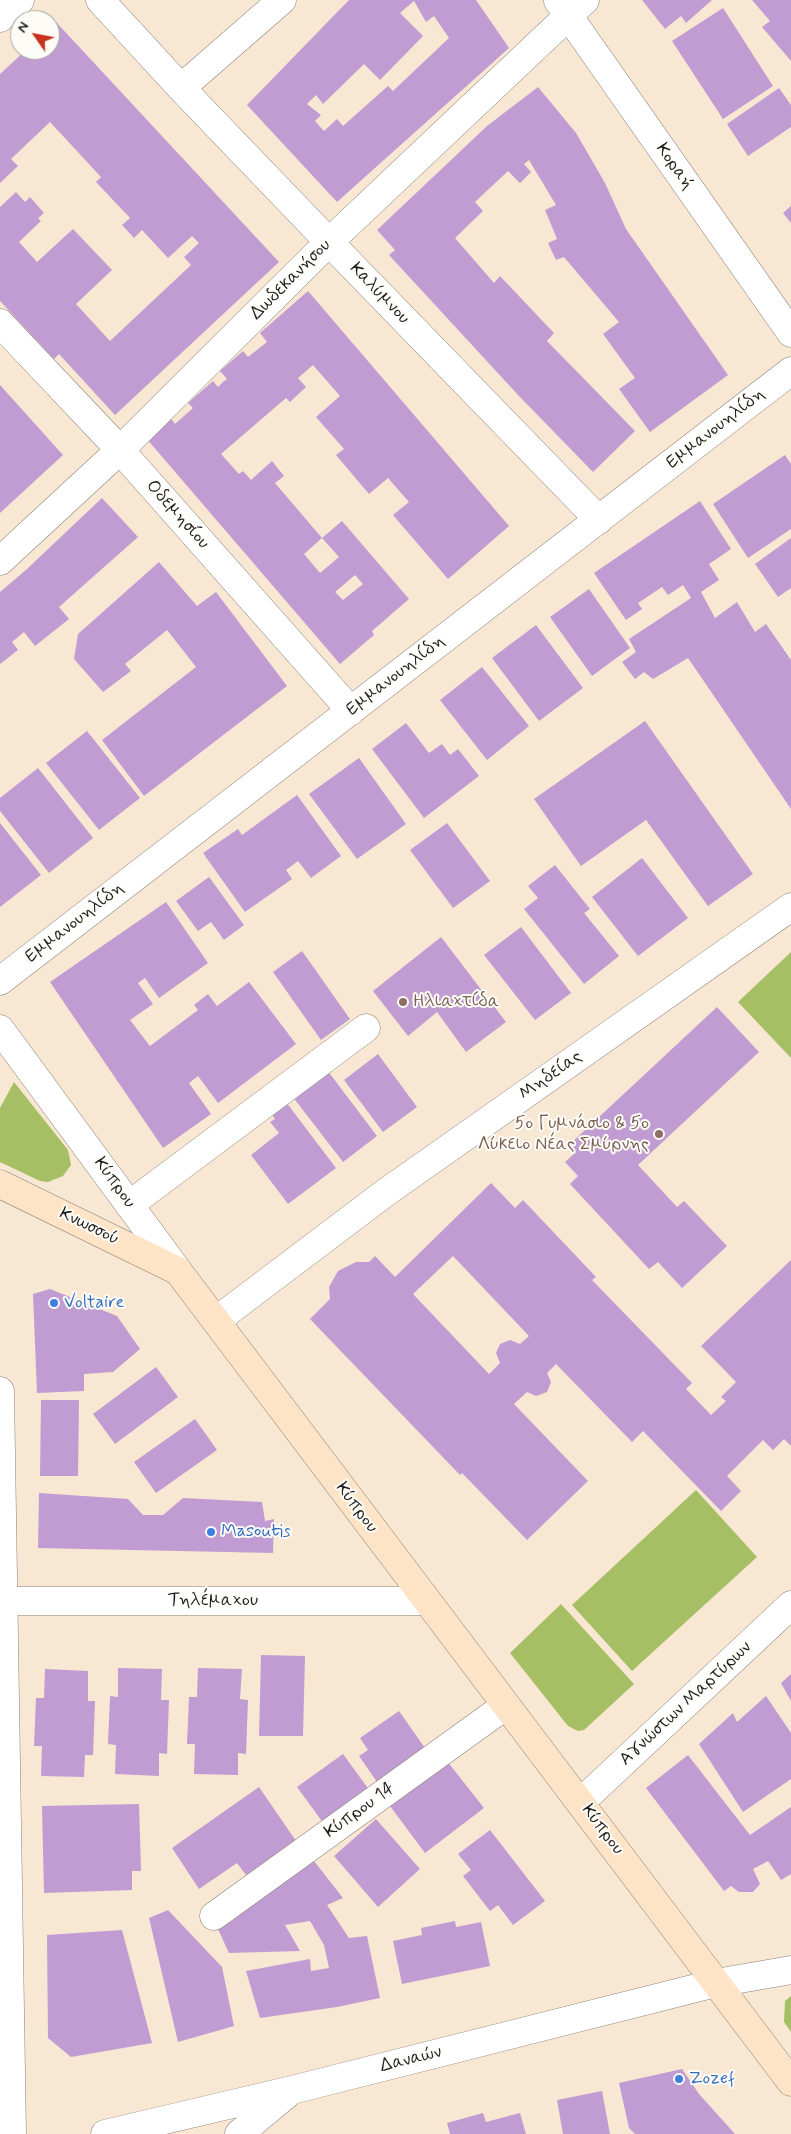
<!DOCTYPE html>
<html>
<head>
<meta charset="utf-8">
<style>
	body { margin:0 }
	#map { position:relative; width:791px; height:2134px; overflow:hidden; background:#f8e7d3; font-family:Mynerve,sans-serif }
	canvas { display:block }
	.north { position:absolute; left:10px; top:10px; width:50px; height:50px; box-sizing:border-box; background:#fdfcf7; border:1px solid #a3a29f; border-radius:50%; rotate:303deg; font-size:14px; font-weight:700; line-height:20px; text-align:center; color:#1c1c1c }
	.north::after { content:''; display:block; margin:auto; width:18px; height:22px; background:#c8321e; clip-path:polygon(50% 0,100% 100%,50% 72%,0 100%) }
</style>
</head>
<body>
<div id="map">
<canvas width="791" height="2134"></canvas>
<div class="north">N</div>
</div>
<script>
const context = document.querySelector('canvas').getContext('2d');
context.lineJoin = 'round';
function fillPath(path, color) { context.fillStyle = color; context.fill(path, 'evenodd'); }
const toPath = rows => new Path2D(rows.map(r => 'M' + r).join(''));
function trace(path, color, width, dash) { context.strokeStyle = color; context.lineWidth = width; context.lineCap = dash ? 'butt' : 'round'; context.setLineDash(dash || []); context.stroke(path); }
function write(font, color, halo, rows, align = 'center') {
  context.font = font + ' Mynerve,sans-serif'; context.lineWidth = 4; context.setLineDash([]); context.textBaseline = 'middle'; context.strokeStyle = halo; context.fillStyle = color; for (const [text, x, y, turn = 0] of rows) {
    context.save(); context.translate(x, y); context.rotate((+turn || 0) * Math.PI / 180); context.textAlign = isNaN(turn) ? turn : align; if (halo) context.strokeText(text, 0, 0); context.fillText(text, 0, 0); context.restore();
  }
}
const green = toPath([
	[791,952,791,1058,738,1002],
	[14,1082,68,1150,71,1165,63,1176,48,1182,40,1181,0,1162,0,1108],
	[696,1490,757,1557,632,1671,572,1605],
	[561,1604,634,1684,584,1730,578,1731,568,1726,510,1653],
	[791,1996,791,2032,784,2022,785,2001]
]);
const building = toPath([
	[349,0,476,0,509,48,337,202,247,105],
	[414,1,426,22,434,16,449,38,393,91,388,86,343,126,337,119,324,131,315,121,321,115,307,104,316,95,323,104,364,64,380,80,423,36,400,13],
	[642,0,712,0,686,23,681,16,665,29],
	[752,0,791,0,791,61,762,27,770,21],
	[723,8,773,86,723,119,672,41],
	[56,22,279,262,115,415,59,354,54,359,0,301,0,207,16,192,25,202,30,197,44,213,38,218,41,221,19,242,37,262,73,229,112,270,76,304,110,341,191,265,184,257,199,243,192,236,168,258,142,230,134,238,122,225,130,218,96,182,101,177,50,122,11,159,18,166,0,183,0,74,26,50,50,50,50,28],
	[538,87,576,133,605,183,626,229,728,375,650,432,619,389,635,378,603,334,619,322,564,257,556,260,548,243,557,239,545,210,556,205,529,160,524,164,531,172,520,183,508,171,475,202,483,211,455,238,494,283,500,276,554,333,547,341,635,431,593,472,519,396,389,255,395,250,377,230,487,126],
	[779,88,791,105,791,127,748,156,727,124],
	[791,206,791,223,783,213],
	[308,291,509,526,448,579,393,515,409,502,388,478,369,494,336,455,344,449,316,417,340,396,313,365,298,378,306,387,290,402,286,398,221,454,239,474,243,471,251,480,272,461,284,476,275,483,322,538,304,554,320,573,339,557,322,538,342,521,409,599,372,631,374,635,340,664,146,438,170,417,175,424,193,408,188,403,213,381,218,387,223,382,227,379,220,371,243,351,248,357,267,342,260,333],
	[355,575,363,584,343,600,335,592],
	[0,385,63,455,0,513],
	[785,455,791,464,791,529,748,558,713,504],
	[102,498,138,537,59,607,69,619,35,646,24,632,12,642,18,650,0,664,0,592,27,569],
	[700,501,731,549,709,564,719,580,701,592,715,618,737,602,755,632,766,624,791,660,791,809,688,658,653,679,644,672,635,679,622,662,636,652,629,639,691,598,683,585,668,595,662,587,638,603,642,609,626,620,594,573],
	[791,538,791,588,778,597,755,564],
	[159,562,197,606,216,592,287,686,144,796,102,740,196,667,167,630,125,664,131,671,103,692,74,659,78,634],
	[589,589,630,648,592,676,550,617],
	[536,625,583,688,539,721,492,658],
	[482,667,529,726,487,760,440,700],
	[645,721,753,874,708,906,646,820,581,866,534,799],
	[406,723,429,753,442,744,450,755,458,749,479,776,424,818,372,749],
	[87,731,140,798,99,830,46,763],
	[359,758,406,824,357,859,309,794],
	[38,768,93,838,49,873,0,811,0,798],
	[297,795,341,856,311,878,298,861,286,870,292,879,245,912,203,853,238,829,242,835],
	[0,823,41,875,0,907],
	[447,823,490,881,453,908,410,850],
	[642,858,688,918,638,956,592,897],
	[555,865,590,909,584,913,619,956,584,984,524,909,538,898,528,886],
	[209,877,244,925,224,940,211,922,198,931,176,901],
	[166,902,208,963,159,998,145,978,138,983,153,1004,130,1020,150,1046,198,1010,194,1005,208,994,217,1006,249,982,296,1044,218,1103,198,1076,189,1083,211,1114,163,1148,50,982],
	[521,927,571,993,535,1020,484,955],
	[441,937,506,1022,466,1052,437,1012,408,1036,373,991],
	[302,951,350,1019,321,1040,273,972],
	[717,1007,759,1052,638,1165,677,1207,684,1201,727,1246,682,1288,658,1262,649,1269,570,1184,578,1176,565,1162,576,1152,569,1145],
	[378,1054,417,1107,383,1132,344,1080],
	[324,1066,377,1136,343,1162,289,1092],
	[283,1098,336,1168,288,1204,251,1155,279,1133,270,1122,275,1119,268,1109],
	[491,1183,515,1208,523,1200,596,1277,592,1280,692,1383,686,1389,711,1415,726,1401,721,1397,736,1382,701,1346,791,1260,791,1446,784,1439,773,1450,763,1440,727,1476,741,1491,721,1511,643,1431,632,1442,556,1364,547,1373,551,1382,547,1392,536,1396,527,1392,514,1404,588,1481,527,1540,462,1473,460,1475,310,1319,330,1299,329,1287,338,1271,356,1262,369,1262,375,1256,395,1277],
	[453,1256,529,1336,520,1344,510,1340,500,1344,496,1353,500,1363,489,1374,413,1294],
	[50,1289,117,1316,140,1349,113,1372,84,1374,84,1391,37,1393,33,1294],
	[156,1367,178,1397,115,1444,93,1414],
	[41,1400,79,1400,78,1476,40,1476],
	[195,1419,217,1450,156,1493,134,1462],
	[39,1493,128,1499,143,1515,163,1515,183,1498,262,1502,265,1521,274,1519,273,1553,38,1548],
	[261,1655,305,1656,303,1736,259,1736],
	[118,1668,162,1669,161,1700,169,1700,167,1754,159,1753,159,1776,115,1774,116,1745,108,1744,110,1696,118,1697],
	[198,1668,242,1669,240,1699,248,1700,246,1754,238,1753,238,1775,194,1774,195,1744,187,1744,189,1697,197,1697],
	[45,1669,88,1671,88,1701,95,1701,93,1755,85,1755,84,1777,41,1776,42,1746,34,1746,36,1698,44,1698],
	[791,1674,791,1701,781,1683],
	[766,1696,791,1733,791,1779,743,1812,699,1744,733,1713,737,1722],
	[399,1711,425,1748,377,1782,359,1756,368,1750,360,1738],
	[343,1754,370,1791,324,1824,297,1787],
	[688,1755,750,1835,791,1807,791,1874,781,1880,768,1861,753,1869,760,1884,753,1892,739,1892,731,1886,724,1891,646,1788],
	[447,1761,484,1808,425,1853,390,1806],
	[259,1787,296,1841,246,1875,237,1863,199,1889,172,1848],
	[139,1804,141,1871,132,1871,132,1890,44,1893,42,1806],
	[376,1819,420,1869,378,1907,334,1856],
	[490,1830,545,1901,513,1925,498,1905,490,1911,463,1876,471,1870,458,1854],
	[314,1861,343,1898,327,1905,349,1938,367,1936,380,1998,337,2007,260,2018,246,1971,310,1959,311,1971,329,1968,324,1945,310,1921,285,1925,300,1951,229,1953,217,1927],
	[168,1910,222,1967,234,2026,178,2042,149,1918],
	[455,1921,456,1927,481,1922,490,1966,402,1984,393,1941,422,1935,421,1928],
	[122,1930,152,2043,71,2057,48,2038,47,1935],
	[682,2069,699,2094,735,2134,635,2134,629,2128,619,2083],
	[602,2091,610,2134,563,2134,557,2100],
	[483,2113,486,2122,520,2113,526,2134,450,2134,447,2123]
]);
const street = toPath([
	[100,0,181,88,329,242,599,520],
	[558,1,791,333],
	[0,18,20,0],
	[181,88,282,0],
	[0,323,120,450,351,711],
	[0,561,120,450,329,242,585,0],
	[0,981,791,371],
	[0,1029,178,1271],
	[129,1205,366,1028],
	[217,1320,385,1193,791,907],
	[0,1391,12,2134],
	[0,1601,426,1601],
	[581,1802,791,1605],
	[214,1916,505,1706],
	[105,2134,292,2090,716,1983,791,1970],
	[239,2134,287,2094]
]);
const secondary = toPath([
	[0,1184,178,1271,791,2082]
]);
const markers = [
	[403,1002,5,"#8d6e63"],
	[659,1134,5,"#8d6e63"],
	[54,1303,5,"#3f7fe0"],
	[211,1532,5,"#3f7fe0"],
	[679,2079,5,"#3f7fe0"]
];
const streetNames = [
	["Κοραή",674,167,55],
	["Δωδεκανήσου",291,280,-45],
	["Καλύμνου",379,294,46],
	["Εμμανουηλίδη",716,429,-38],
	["Οδεμησίου",177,515,48],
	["Εμμανουηλίδη",396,676,-38],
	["Εμμανουηλίδη",75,923,-38],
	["Μηδείας",551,1076,-35],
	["Κύπρου",114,1183,54],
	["Κνωσσού",89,1227,26],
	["Κύπρου",356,1508,53],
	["Τηλέμαχου",213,1601],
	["Αγνώστων Μαρτύρων",686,1704,-43],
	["Κύπρου 14",360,1811,-36],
	["Κύπρου",602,1830,53],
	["Δαναών",411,2060,-14]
];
const educationNames = [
	["Ηλιαχτίδα",413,1002],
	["5ο Γυμνάσιο & 5ο",649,1124,"right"],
	["Λύκειο Νέας Σμύρνης",649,1145,"right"]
];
const shopNames = [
	["Voltaire",64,1303],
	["Masoutis",221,1532],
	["Zozef",689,2079]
];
fillPath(green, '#a7bf64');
fillPath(building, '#c19cd2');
trace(street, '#8a8278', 29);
trace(secondary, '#8a8278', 29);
trace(street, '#fff', 28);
trace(secondary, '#fee4c6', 28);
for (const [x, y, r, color] of markers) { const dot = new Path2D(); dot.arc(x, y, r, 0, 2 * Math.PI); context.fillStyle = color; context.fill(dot); trace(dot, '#fdfcf7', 2); }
write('18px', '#1c1c1c', '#fdfcf7', streetNames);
write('18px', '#785e54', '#fdfcf7', educationNames, 'left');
write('18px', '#366cbe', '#fdfcf7', shopNames, 'left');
</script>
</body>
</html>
